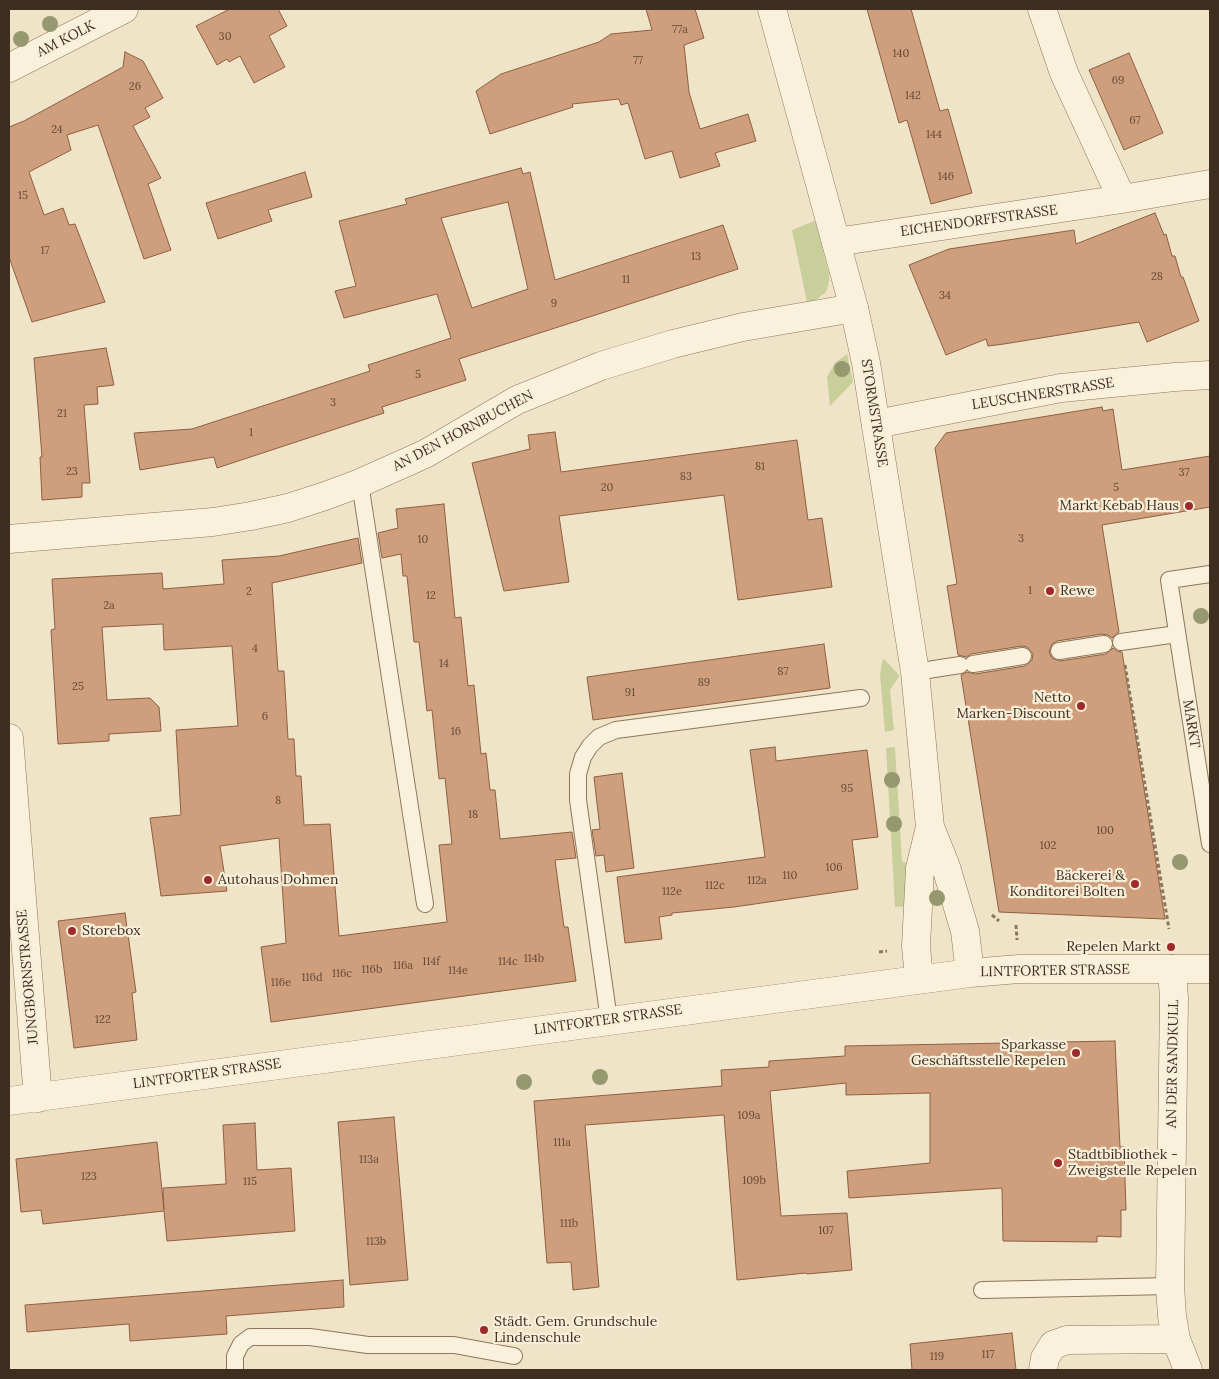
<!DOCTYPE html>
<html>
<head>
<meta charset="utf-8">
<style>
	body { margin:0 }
	#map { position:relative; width:1219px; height:1379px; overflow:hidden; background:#f0e4c8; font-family:Lora,serif }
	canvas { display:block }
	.frame { position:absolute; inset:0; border:10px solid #3d2e20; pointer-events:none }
</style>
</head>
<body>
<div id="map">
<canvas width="1219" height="1379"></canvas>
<div class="frame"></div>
</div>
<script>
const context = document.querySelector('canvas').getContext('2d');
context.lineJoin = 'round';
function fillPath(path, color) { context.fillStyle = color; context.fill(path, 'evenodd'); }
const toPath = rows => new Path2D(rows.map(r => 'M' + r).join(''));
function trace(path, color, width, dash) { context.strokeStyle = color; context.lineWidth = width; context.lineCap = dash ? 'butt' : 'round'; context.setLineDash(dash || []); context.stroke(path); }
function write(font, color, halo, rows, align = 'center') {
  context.font = font + ' Lora,serif'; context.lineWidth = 4.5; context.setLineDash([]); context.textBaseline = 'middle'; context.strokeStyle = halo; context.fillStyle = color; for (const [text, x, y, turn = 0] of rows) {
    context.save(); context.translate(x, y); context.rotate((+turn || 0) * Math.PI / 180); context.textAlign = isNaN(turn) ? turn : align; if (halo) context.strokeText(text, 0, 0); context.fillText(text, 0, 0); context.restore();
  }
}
const green = toPath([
	[814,221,816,223,829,274,829,282,826,292,822,295,816,300,807,302,792,230],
	[847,354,853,382,830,406,827,377,835,363],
	[883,658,898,674,899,677,890,690,894,730,885,732,880,675],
	[895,747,902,861,907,864,910,906,895,907,886,748]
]);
const building = toPath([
	[230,9,278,9,287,26,269,36,285,67,254,83,240,56,229,62,227,59,217,65,196,26,230,9],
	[646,9,695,9,704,38,684,45,689,92,700,129,748,114,756,141,715,153,720,166,680,178,672,151,645,159,628,103,621,105,619,99,572,104,573,107,490,134,476,91,501,74,599,42,611,34,652,30,646,9],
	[867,9,911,9,940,111,948,109,972,193,931,204,907,120,899,123,867,9],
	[125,52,143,61,163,98,145,108,150,117,133,126,161,178,148,184,171,250,144,259,98,125,67,135,71,150,29,172,44,215,63,208,69,225,75,224,105,302,32,322,9,257,9,127,24,121,123,67,125,52],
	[1129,53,1163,133,1124,150,1089,70,1129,53],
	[521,168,523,174,530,172,555,280,723,225,738,269,459,359,466,380,382,407,384,413,217,468,214,457,140,470,134,433,192,429,370,371,368,365,451,338,437,294,344,318,335,291,356,286,339,221,407,204,405,199,521,168],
	[508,202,528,289,472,308,441,218,508,202],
	[305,172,312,197,268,210,272,221,218,239,206,203,305,172],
	[1155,213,1164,235,1166,234,1172,256,1175,256,1181,277,1183,277,1199,321,1147,342,1139,322,1004,344,988,346,986,339,946,355,909,265,949,249,1074,230,1076,244,1155,213],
	[106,348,114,385,97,387,98,404,84,405,90,483,82,483,82,497,42,500,40,457,42,457,34,358,106,348],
	[1102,407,1103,411,1113,409,1122,470,1210,456,1210,507,1102,525,1119,632,1112,638,1108,635,1102,634,1057,641,1052,644,1049,652,1052,658,1060,661,1106,654,1113,648,1117,651,1122,652,1165,919,999,912,961,675,967,672,975,674,1025,666,1032,660,1033,654,1027,647,1022,646,971,654,966,657,958,655,947,586,957,584,935,448,946,433,1102,407],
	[555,432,561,472,797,440,808,520,822,518,832,587,738,600,724,495,559,516,569,582,504,591,472,463,530,449,528,435,555,432],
	[444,504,455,618,461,617,468,686,474,685,481,754,486,753,490,790,495,790,500,839,572,832,576,858,555,860,564,927,568,927,576,981,271,1022,261,947,286,943,279,838,220,846,227,891,161,896,150,818,181,815,176,730,238,726,232,646,164,650,163,624,102,627,107,700,150,698,159,707,161,731,109,734,109,741,58,744,51,630,55,629,52,579,162,573,163,589,224,584,222,560,279,556,358,538,362,563,272,583,278,671,284,671,288,739,294,739,296,776,301,776,304,825,330,824,339,936,447,922,439,845,452,844,445,778,439,779,432,710,427,711,419,642,414,642,407,576,403,576,401,554,382,558,378,533,398,528,396,509,444,504],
	[824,644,830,688,593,720,587,677,824,644],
	[775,747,776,761,867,750,878,837,852,840,858,889,734,907,672,913,672,915,659,917,662,939,625,943,617,877,765,857,750,750,775,747],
	[622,773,634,868,606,872,604,855,596,856,592,830,600,829,594,777,622,773],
	[125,913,136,992,132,993,137,1040,74,1048,58,921,125,913],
	[1115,1041,1120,1147,1124,1147,1126,1210,1121,1210,1121,1237,1097,1236,1097,1242,1003,1241,1002,1188,849,1198,847,1171,930,1163,930,1093,846,1095,846,1083,770,1091,781,1216,847,1213,852,1270,807,1274,806,1273,737,1280,724,1115,585,1125,599,1287,573,1290,571,1262,547,1263,534,1101,722,1086,721,1070,769,1067,769,1061,845,1056,845,1046,1115,1041],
	[394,1117,408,1280,350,1285,338,1122,394,1117],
	[255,1123,257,1170,291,1168,295,1231,167,1241,164,1211,43,1224,41,1210,21,1212,16,1159,157,1142,164,1210,163,1188,226,1184,223,1125,255,1123],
	[343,1280,344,1307,226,1316,227,1334,130,1341,129,1324,27,1332,25,1305,343,1280],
	[1012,1333,1016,1370,912,1370,910,1344,1012,1333]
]);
const path = toPath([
	[1125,665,1169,929],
	[992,915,999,921],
	[1016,925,1017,940],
	[879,952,887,951]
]);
const service = toPath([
	[360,483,425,904],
	[1210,574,1169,580,1210,844],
	[1121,642,1177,634],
	[1059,651,1104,644],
	[973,664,1023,656],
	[915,672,960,665],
	[609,1020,578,800,578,774,583,757,590,746,599,737,616,730,861,698],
	[982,1290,1170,1286],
	[235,1370,235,1356,241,1344,250,1337,310,1337,368,1345,454,1345,514,1356]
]);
const minor = toPath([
	[1042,9,1064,73,1122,199],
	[9,68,124,9],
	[836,242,1122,199,1210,184],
	[876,424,1061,388,1175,377,1210,375],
	[9,539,213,522,251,516,288,508,325,496,360,483,425,454,517,400,601,366,673,344,743,327,854,308],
	[9,738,38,1098],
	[1172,969,1174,999,1170,1286,1172,1316,1176,1339,1188,1370],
	[1043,1370,1045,1358,1053,1345,1067,1340,1176,1339]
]);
const tertiary = toPath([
	[772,9,854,308,866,363,915,672,930,827,946,867,965,931,970,973],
	[919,979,916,946,920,868,930,827],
	[9,1101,970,973,1019,969,1210,969]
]);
const trees = [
	[50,24],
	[21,39],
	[842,369],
	[1201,616],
	[892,780],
	[894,824],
	[1180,862],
	[937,898],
	[600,1077],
	[524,1082]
];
const markers = [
	[1189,506,5,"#9e2a2b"],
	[1050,591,5,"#9e2a2b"],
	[1081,706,5,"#9e2a2b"],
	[208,880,5,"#9e2a2b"],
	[1135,884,5,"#9e2a2b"],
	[72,931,5,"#9e2a2b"],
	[1171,947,5,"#9e2a2b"],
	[1076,1053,5,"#9e2a2b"],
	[1058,1163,5,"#9e2a2b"],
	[484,1330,5,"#9e2a2b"]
];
const numberNames = [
	["77a",680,30],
	["30",225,37],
	["140",901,54],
	["77",638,61],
	["69",1118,81],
	["26",135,87],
	["142",913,96],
	["67",1135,121],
	["24",57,130],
	["144",934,135],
	["146",946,177],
	["15",23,196],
	["17",45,251],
	["13",696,257],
	["28",1157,277],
	["11",626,280],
	["34",945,296],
	["9",554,304],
	["5",418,375],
	["3",333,403],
	["21",62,414],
	["1",251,433],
	["81",760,467],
	["23",72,472],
	["37",1184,473],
	["83",686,477],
	["20",607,488],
	["5",1116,488],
	["3",1021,539],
	["10",423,540],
	["1",1030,591],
	["2",249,592],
	["12",431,596],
	["2a",109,606],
	["4",255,649],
	["14",444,664],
	["87",783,672],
	["89",704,683],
	["25",78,687],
	["91",630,693],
	["6",265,717],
	["16",456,732],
	["95",847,789],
	["8",278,801],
	["18",473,815],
	["100",1105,831],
	["102",1048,846],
	["106",834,868],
	["110",790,876],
	["112a",757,881],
	["112c",715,886],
	["112e",672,892],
	["114b",534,959],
	["114f",431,962],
	["114c",508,962],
	["116a",403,966],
	["116b",372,970],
	["114e",458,971],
	["116c",342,974],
	["116d",312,978],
	["116e",281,983],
	["122",103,1020],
	["109a",749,1116],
	["111a",562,1143],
	["113a",369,1160],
	["123",89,1177],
	["109b",754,1181],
	["115",250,1182],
	["111b",569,1224],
	["107",826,1231],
	["113b",376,1242],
	["117",988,1355],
	["119",937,1357]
];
const streetNames = [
	["AM KOLK",66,39,-27],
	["EICHENDORFFSTRASSE",979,221,-8],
	["LEUSCHNERSTRASSE",1043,394,-9],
	["STORMSTRASSE",874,413,81],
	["AN DEN HORNBUCHEN",463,431,-28],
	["MARKT",1191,724,81],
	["LINTFORTER STRASSE",1055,971,-1],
	["JUNGBORNSTRASSE",28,977,-95],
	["LINTFORTER STRASSE",608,1020,-8],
	["AN DER SANDKULL",1173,1064,-89],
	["LINTFORTER STRASSE",207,1074,-8]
];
const poiNames = [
	["Markt Kebab Haus",1179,506],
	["Rewe",1060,591,"left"],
	["Netto",1071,698],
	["Marken-Discount",1071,714],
	["Bäckerei &",1125,876],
	["Konditorei Bolten",1125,892],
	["Autohaus Dohmen",218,880,"left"],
	["Storebox",82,931,"left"],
	["Repelen Markt",1161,947],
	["Sparkasse",1066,1045],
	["Geschäftsstelle Repelen",1066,1061],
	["Stadtbibliothek -",1068,1155,"left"],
	["Zweigstelle Repelen",1068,1171,"left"],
	["Städt. Gem. Grundschule",494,1322,"left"],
	["Lindenschule",494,1338,"left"]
];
fillPath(green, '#c9cf9b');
fillPath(building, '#cf9f7d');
trace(building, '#8d5f41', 1);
trace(service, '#8d765c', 18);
trace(minor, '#8d765c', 29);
trace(tertiary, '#8d765c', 29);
trace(path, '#8d765c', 3, [4, 2.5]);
trace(service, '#faf1dc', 16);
trace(minor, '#faf1dc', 28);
trace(tertiary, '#faf1dc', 28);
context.fillStyle = '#96986f';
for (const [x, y] of trees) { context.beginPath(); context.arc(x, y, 8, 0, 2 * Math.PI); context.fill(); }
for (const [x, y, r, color] of markers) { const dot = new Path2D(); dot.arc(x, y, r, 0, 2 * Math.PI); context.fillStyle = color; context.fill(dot); trace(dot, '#f7eed8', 2); }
write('11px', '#624a37', null, numberNames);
write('14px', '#3d2e20', '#f7eed8', streetNames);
write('14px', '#3d2e20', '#f7eed8', poiNames, 'right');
</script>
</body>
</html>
